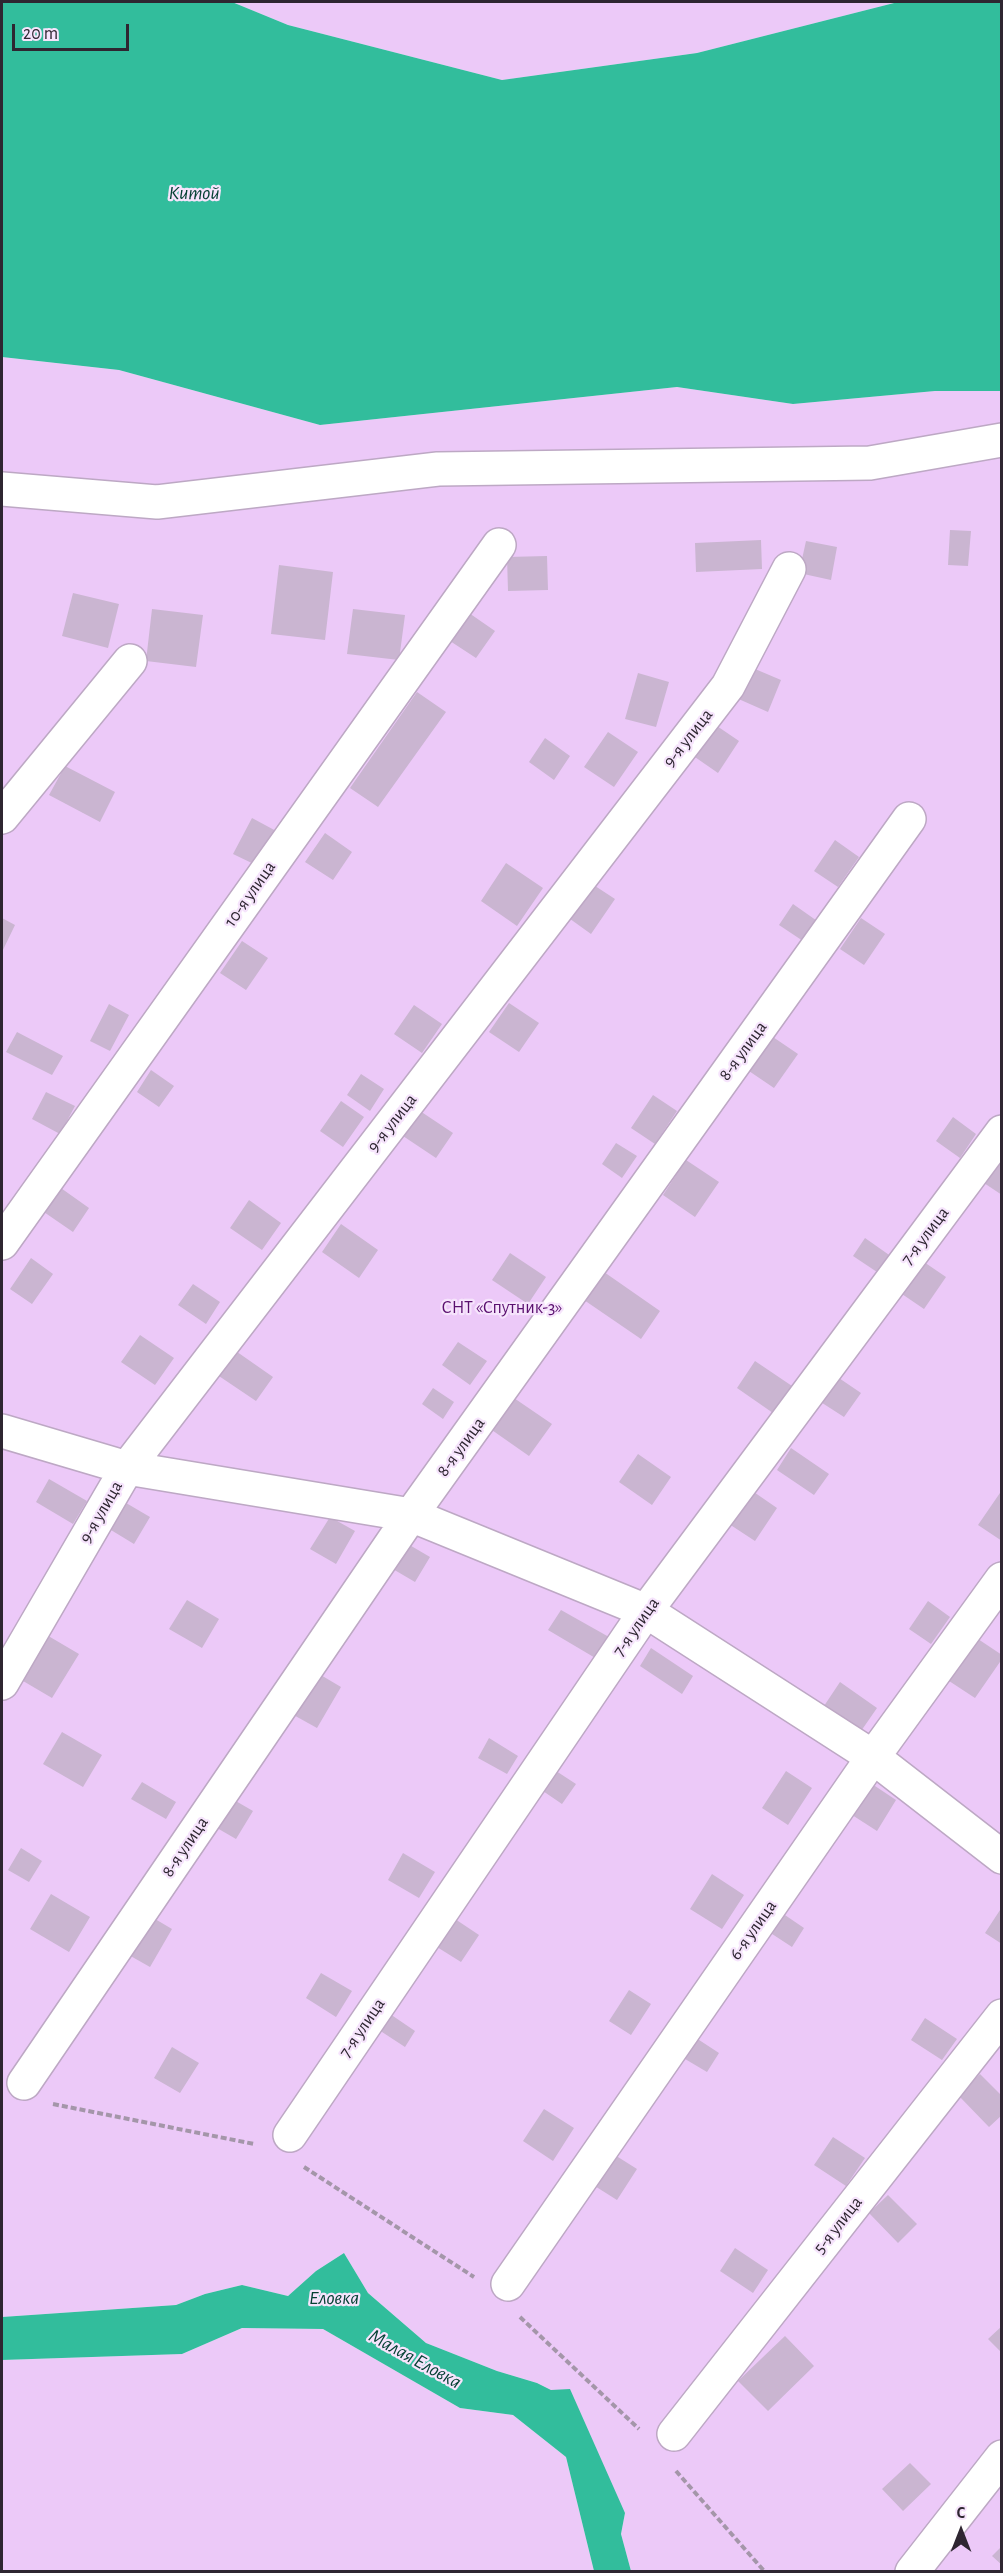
<!DOCTYPE html>
<html>
<head>
<meta charset="utf-8">
<style>
	body { margin:0 }
	#map { position:relative; width:1003px; height:2573px; overflow:hidden; background:#f6e4fc; font-family:"Alegreya Sans",sans-serif }
	canvas { display:block }
	.frame { position:absolute; inset:0; border:3px solid #2e2631; pointer-events:none }
	.north { position:absolute; left:931px; top:2501px; width:60px; height:60px; -webkit-text-stroke:4px #f6e4fc; paint-order:stroke; rotate:0deg; font-size:16px; font-weight:700; line-height:24px; text-align:center; color:#2e2631 }
	.north::after { content:''; display:block; margin:auto; width:21px; height:27px; background:#2e2631; clip-path:polygon(50% 0,100% 100%,50% 72%,0 100%) }
	.scale { position:absolute; left:12px; top:24px; width:117px; height:27px; box-sizing:border-box; border:3px solid #2e2631; border-top:0; padding-left:8px; font-size:18px; line-height:21px; white-space:nowrap; color:#2e2631; -webkit-text-stroke:4px #f6e4fc; paint-order:stroke }
</style>
</head>
<body>
<div id="map">
<canvas width="1003" height="2573"></canvas>
<div class="frame"></div>
<div class="north">С</div>
<div class="scale">20 m</div>
</div>
<script>
const context = document.querySelector('canvas').getContext('2d');
context.lineJoin = 'round';
function fillPath(path, color) { context.fillStyle = color; context.fill(path, 'evenodd'); }
const toPath = rows => new Path2D(rows.map(r => 'M' + r).join(''));
function trace(path, color, width, dash) { context.strokeStyle = color; context.lineWidth = width; context.lineCap = dash ? 'butt' : 'round'; context.setLineDash(dash || []); context.stroke(path); }
function write(font, color, halo, rows, align = 'center') {
  context.font = font + ' "Alegreya Sans",sans-serif'; context.lineWidth = 4.5; context.setLineDash([]); context.textBaseline = 'middle'; context.strokeStyle = halo; context.fillStyle = color; for (const [text, x, y, turn = 0] of rows) {
    context.save(); context.translate(x, y); context.rotate((+turn || 0) * Math.PI / 180); context.textAlign = isNaN(turn) ? turn : align; if (halo) context.strokeText(text, 0, 0); context.fillText(text, 0, 0); context.restore();
  }
}
const green = toPath([
	[232,2,898,2,697,53,502,80,288,25],
	[2,357,119,370,320,425,677,387,793,404,935,391,1001,391,1001,2571,631,2571,621,2534,625,2513,551,2390,537,2383,497,2371,426,2343,368,2293,344,2253,316,2271,288,2296,242,2285,205,2294,176,2305,2,2317],
	[242,2328,323,2329,460,2408,513,2415,566,2457,594,2571,2,2572,2,2360,182,2354]
]);
const water = toPath([
	[2,2,232,2,288,25,502,80,697,53,898,2,1001,2,1001,391,935,391,793,404,677,387,320,425,119,370,2,357],
	[344,2253,368,2293,426,2343,497,2371,537,2383,551,2390,570,2389,625,2513,621,2534,631,2571,594,2571,566,2457,513,2415,460,2408,323,2329,242,2328,182,2354,2,2360,2,2317,176,2305,205,2294,242,2285,288,2296,316,2271]
]);
const building = toPath([
	[950,530,971,531,968,566,948,565],
	[761,540,762,569,696,572,695,543],
	[806,541,837,547,831,580,799,573],
	[547,556,548,590,508,591,507,557],
	[279,565,333,572,325,640,271,634],
	[73,593,119,604,108,648,62,636],
	[152,609,203,615,196,667,146,661],
	[353,609,405,615,399,660,347,654],
	[469,613,495,631,476,658,450,641],
	[748,666,781,680,768,712,734,697],
	[638,673,669,682,656,727,625,719],
	[417,692,446,712,378,807,350,788],
	[714,724,739,741,718,773,692,755],
	[608,732,638,752,614,787,584,767],
	[545,738,570,756,554,780,529,762],
	[65,766,115,792,100,822,49,795],
	[252,818,278,832,260,867,233,854],
	[325,833,352,852,333,880,305,862],
	[835,840,859,857,838,887,814,871],
	[506,863,543,888,517,926,481,901],
	[589,882,615,899,591,934,566,916],
	[793,904,820,923,806,943,779,925],
	[2,918,15,925,2,952],
	[861,918,885,934,864,965,840,949],
	[242,941,268,958,246,990,220,973],
	[509,1003,539,1023,519,1052,489,1032],
	[109,1004,129,1015,110,1051,90,1041],
	[414,1005,442,1024,422,1053,394,1034],
	[17,1032,63,1056,52,1075,6,1052],
	[770,1035,798,1054,774,1088,746,1069],
	[151,1070,174,1086,159,1107,137,1092],
	[361,1074,384,1089,370,1111,347,1095],
	[46,1092,75,1106,60,1134,32,1119],
	[653,1095,677,1111,655,1144,631,1128],
	[341,1101,364,1117,343,1147,320,1131],
	[417,1109,453,1133,436,1158,400,1134],
	[953,1117,976,1134,960,1158,936,1141],
	[616,1143,637,1156,622,1178,602,1164],
	[1002,1158,1002,1195,984,1183],
	[686,1160,719,1182,695,1217,663,1195],
	[58,1186,89,1208,73,1232,41,1210],
	[249,1200,281,1223,262,1250,230,1228],
	[341,1224,378,1250,359,1278,322,1252],
	[865,1238,892,1257,880,1274,853,1256],
	[510,1253,546,1277,528,1304,492,1280],
	[31,1258,53,1274,32,1304,10,1289],
	[921,1260,946,1277,924,1309,899,1292],
	[604,1272,660,1311,641,1339,584,1300],
	[193,1284,220,1302,206,1324,178,1305],
	[140,1335,174,1358,155,1385,121,1362],
	[458,1342,487,1361,470,1385,442,1365],
	[230,1347,273,1377,256,1401,213,1372],
	[755,1361,792,1386,773,1413,737,1388],
	[833,1374,861,1393,844,1417,816,1399],
	[433,1388,454,1402,443,1419,422,1404],
	[511,1396,552,1424,529,1456,489,1428],
	[791,1448,829,1474,814,1495,777,1470],
	[638,1454,671,1477,652,1505,619,1482],
	[49,1479,87,1501,73,1524,36,1502],
	[748,1488,777,1508,755,1541,726,1522],
	[1002,1490,1002,1541,978,1525],
	[121,1500,150,1517,134,1544,106,1527],
	[330,1517,355,1531,336,1564,310,1549],
	[401,1540,430,1557,415,1582,386,1565],
	[187,1600,219,1619,202,1648,169,1629],
	[928,1601,950,1617,931,1644,909,1629],
	[561,1610,609,1637,597,1659,548,1630],
	[45,1634,79,1654,52,1698,18,1678],
	[972,1635,1002,1655,1002,1659,975,1698,943,1677],
	[651,1648,693,1676,682,1694,640,1666],
	[314,1671,341,1687,317,1728,290,1713],
	[840,1682,877,1708,859,1734,822,1709],
	[62,1732,102,1755,83,1787,43,1764],
	[489,1738,518,1756,507,1774,478,1758],
	[553,1769,576,1784,562,1804,540,1789],
	[786,1771,812,1788,788,1825,762,1808],
	[142,1782,176,1802,166,1819,131,1799],
	[869,1782,896,1800,877,1831,849,1813],
	[234,1800,253,1811,236,1839,217,1828],
	[21,1848,42,1861,29,1882,8,1870],
	[403,1853,435,1872,419,1898,388,1880],
	[712,1874,744,1895,722,1929,690,1909],
	[51,1894,90,1917,69,1952,30,1929],
	[1002,1907,1002,1944,985,1933],
	[779,1911,804,1928,792,1947,766,1930],
	[150,1916,172,1929,150,1967,127,1954],
	[455,1919,479,1935,461,1962,437,1947],
	[321,1973,352,1991,336,2017,306,1998],
	[629,1990,651,2004,631,2035,609,2021],
	[390,2014,415,2031,405,2047,379,2030],
	[925,2018,957,2039,942,2060,911,2040],
	[693,2036,719,2053,707,2072,680,2056],
	[172,2047,199,2063,180,2093,154,2078],
	[980,2074,1002,2096,1002,2115,989,2127,958,2095],
	[544,2109,574,2128,553,2161,523,2141],
	[833,2137,865,2158,846,2186,814,2165],
	[610,2152,637,2169,617,2200,590,2183],
	[888,2195,917,2224,898,2243,869,2213],
	[735,2248,768,2270,753,2293,720,2271],
	[1002,2326,1002,2353,988,2339],
	[785,2336,814,2366,768,2411,738,2381],
	[910,2463,931,2484,903,2511,882,2489],
	[1002,2546,1002,2565,992,2556]
]);
const path = toPath([
	[53,2104,254,2144],
	[304,2167,474,2277],
	[520,2317,639,2429],
	[676,2471,765,2572]
]);
const street = toPath([
	[2,489,157,502,438,469,870,463,1002,440],
	[2,817,130,661],
	[2,1243,499,545],
	[2,1431,127,1468,411,1515,646,1611,873,1757,1002,1857],
	[2,1683,127,1468,728,686,789,569],
	[24,2083,411,1515,909,819],
	[290,2135,646,1611,1002,1132],
	[508,2284,873,1757,1002,1579],
	[674,2434,1002,2016],
	[912,2572,1002,2457]
]);
const streetNames = [
	["9-я улица",688,738,-52],
	["10-я улица",250,894,-55],
	["8-я улица",743,1051,-54],
	["9-я улица",392,1123,-52],
	["7-я улица",925,1236,-53],
	["8-я улица",461,1447,-54],
	["9-я улица",101,1512,-60],
	["7-я улица",636,1627,-55],
	["8-я улица",185,1847,-56],
	["6-я улица",753,1930,-55],
	["7-я улица",362,2028,-56],
	["5-я улица",838,2225,-52]
];
const parkNames = [
	["СНТ «Спутник-3»",502,1308]
];
const waterNames = [
	["Китой",194,193],
	["Еловка",334,2298],
	["Малая Еловка",415,2359,29]
];
fillPath(green, '#ecc9f8');
fillPath(water, '#32bd9c');
fillPath(building, '#cab5d1');
trace(street, '#bda8c4', 36);
trace(path, '#a496a9', 4, [6, 3]);
trace(street, '#fff', 33);
write('18px', '#2e2631', '#f6e4fc', streetNames);
write('18px', '#5a106f', '#f6e4fc', parkNames);
write('italic 20px', '#054134', '#f6e4fc', waterNames);
</script>
</body>
</html>
